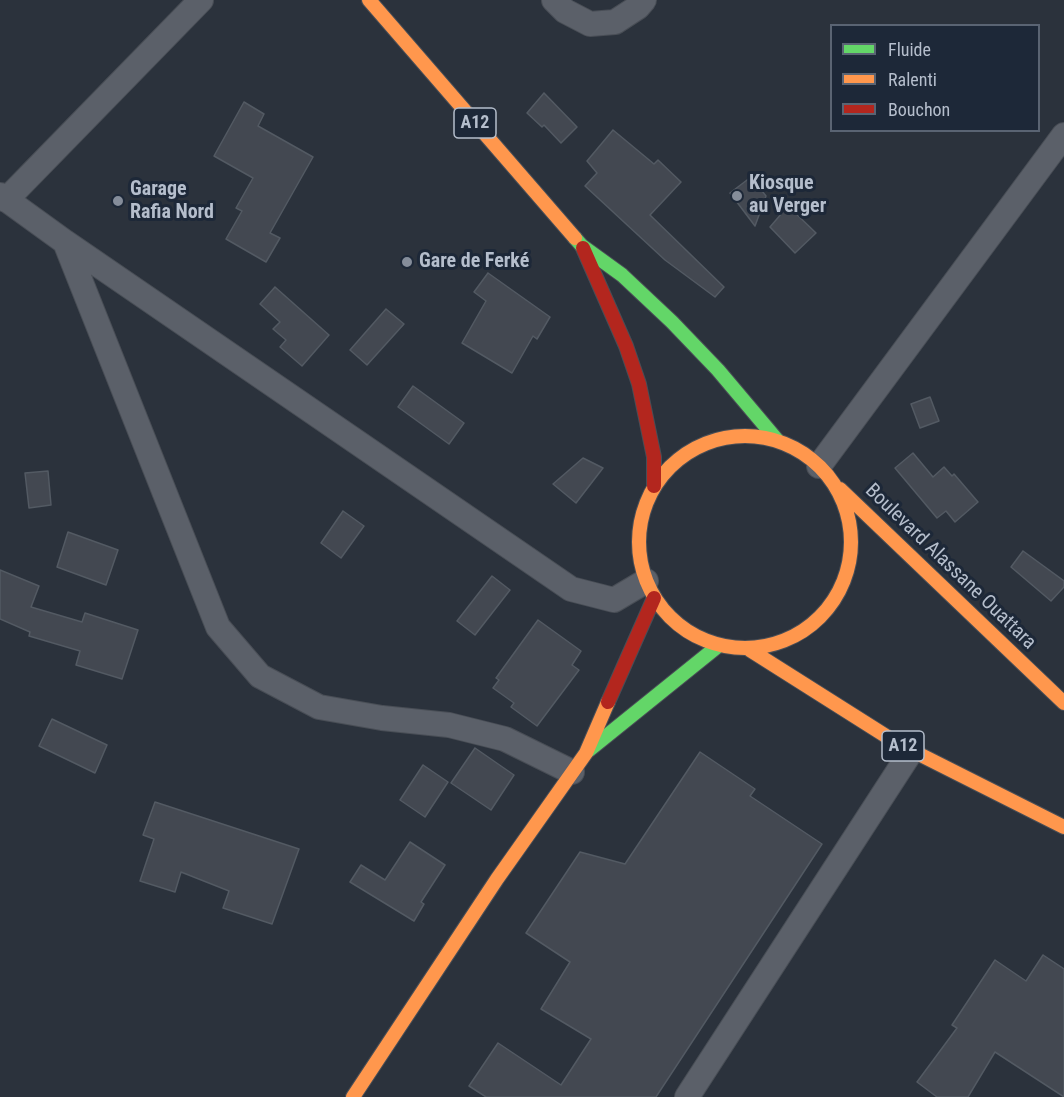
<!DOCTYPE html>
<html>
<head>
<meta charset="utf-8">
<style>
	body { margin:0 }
	#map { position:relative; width:1064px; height:1097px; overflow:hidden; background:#2b323c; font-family:"Roboto Condensed",sans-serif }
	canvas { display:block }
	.legend { position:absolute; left:830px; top:24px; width:210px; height:108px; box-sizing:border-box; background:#1d2838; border:2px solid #5a6473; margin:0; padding:8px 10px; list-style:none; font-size:18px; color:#b5becc }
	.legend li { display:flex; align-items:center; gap:12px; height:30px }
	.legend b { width:30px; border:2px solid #5a6473 }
</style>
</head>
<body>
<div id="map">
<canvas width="1064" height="1097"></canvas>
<ul class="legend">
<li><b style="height:8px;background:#63d668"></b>Fluide</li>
<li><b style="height:8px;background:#ff974d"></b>Ralenti</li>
<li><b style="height:8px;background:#b3261e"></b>Bouchon</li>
</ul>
</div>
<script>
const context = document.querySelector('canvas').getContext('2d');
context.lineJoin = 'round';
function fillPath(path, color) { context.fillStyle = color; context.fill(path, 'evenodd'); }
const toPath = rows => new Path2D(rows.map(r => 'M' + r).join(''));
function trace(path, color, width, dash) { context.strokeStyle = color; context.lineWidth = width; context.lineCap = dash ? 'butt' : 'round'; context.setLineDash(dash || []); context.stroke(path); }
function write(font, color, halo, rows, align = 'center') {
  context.font = font + ' "Roboto Condensed",sans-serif'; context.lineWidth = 6; context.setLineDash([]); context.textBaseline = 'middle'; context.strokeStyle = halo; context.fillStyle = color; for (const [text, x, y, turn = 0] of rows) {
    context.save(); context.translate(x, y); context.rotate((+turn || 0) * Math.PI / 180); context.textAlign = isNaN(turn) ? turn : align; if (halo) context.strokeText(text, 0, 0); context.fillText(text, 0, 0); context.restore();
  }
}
const building = toPath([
	[544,93,577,127,561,143,544,125,542,127,527,113,544,93],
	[244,102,264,114,258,126,313,157,270,233,280,238,266,262,226,239,242,211,236,208,253,178,214,156,244,102],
	[613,130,654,164,658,160,681,182,650,215,724,287,715,297,665,260,585,186,597,173,587,161,613,130],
	[751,177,766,196,755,226,730,193,751,177],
	[788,206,816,233,795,253,770,227,788,206],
	[488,273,550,317,537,339,533,336,512,373,462,343,486,301,474,292,488,273],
	[275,287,329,335,302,366,280,347,286,340,273,329,280,322,260,304,275,287],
	[386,309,404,324,367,365,350,350,386,309],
	[413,386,464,423,449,444,398,407,413,386],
	[930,397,939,421,920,428,911,404,930,397],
	[913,453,933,477,944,467,952,476,954,474,978,502,955,522,946,511,937,518,895,468,913,453],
	[583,458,603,468,576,503,553,484,583,458],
	[48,471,51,505,29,508,25,473,48,471],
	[343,511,364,526,341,558,321,543,343,511],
	[68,532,118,550,106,585,57,567,68,532],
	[1023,551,1064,581,1064,587,1051,601,1011,567,1023,551],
	[0,570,39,586,31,607,82,622,85,613,138,630,122,679,76,665,80,651,29,636,30,632,0,619,0,570],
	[492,576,510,590,475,635,457,621,492,576],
	[538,620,581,651,572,665,579,670,537,726,511,707,514,703,493,688,499,680,496,678,538,620],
	[52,719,107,745,95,773,39,746,52,719],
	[475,748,514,775,491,810,451,783,475,748],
	[700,752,755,789,750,796,822,844,656,1097,486,1097,469,1086,498,1043,561,1085,591,1039,541,1009,570,962,526,933,580,852,625,864,700,752],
	[423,765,448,782,425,817,400,800,423,765],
	[155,802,299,849,272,924,223,908,229,891,181,872,175,892,140,881,154,839,143,835,155,802],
	[410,842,445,865,421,902,424,904,414,921,350,882,361,865,385,880,410,842],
	[1043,955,1064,969,1064,1097,995,1052,968,1097,937,1097,917,1082,957,1028,952,1025,995,960,1026,981,1043,955]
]);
const street = toPath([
	[554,0,565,11,590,24,615,22,638,7,644,0],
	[0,195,65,242,571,589,614,600,646,581],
	[6,200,201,0],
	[65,242,218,627,260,676,319,707,382,718,449,725,505,739,572,772],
	[819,466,1064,135],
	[687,1097,912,750]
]);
const fast = toPath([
	[575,238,582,246,622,275,672,322,718,370,777,440],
	[589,750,718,646]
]);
const slow = toPath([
	[369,0,575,238],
	'639 542a106 106 0 1 1 212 0a106 106 0 1 1-212 0Z',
	[840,489,1064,703],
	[750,650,897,743,1064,827],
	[353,1097,497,879,586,753,608,702]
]);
const jam = toPath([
	[583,248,626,346,639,384,654,457,654,486],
	[608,702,654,598]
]);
const markers = [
	[737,196,6,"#858d9a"],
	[118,201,6,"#858d9a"],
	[407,262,6,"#858d9a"]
];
const shields = [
	[475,123,42],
	[903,746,42]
];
const shieldNames = [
	["A12",475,123],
	["A12",903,746]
];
const poiNames = [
	["Kiosque",749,184],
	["au Verger",749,207],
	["Garage",130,190],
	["Rafia Nord",130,213],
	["Gare de Ferké",419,262]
];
const streetNames = [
	["Boulevard Alassane Ouattara",950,567,44]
];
fillPath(building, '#434851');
trace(building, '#535a63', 1.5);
trace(street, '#494e56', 26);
trace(fast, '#494e56', 16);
trace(slow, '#494e56', 16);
trace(jam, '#494e56', 16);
trace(street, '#5b6069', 24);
trace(fast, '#63d668', 14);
trace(slow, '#ff974d', 14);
trace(jam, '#b3261e', 14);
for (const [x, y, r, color] of markers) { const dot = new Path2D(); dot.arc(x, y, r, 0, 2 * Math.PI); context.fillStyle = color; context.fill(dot); trace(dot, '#1d2838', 2); }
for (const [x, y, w] of shields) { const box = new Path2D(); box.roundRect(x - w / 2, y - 15, w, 30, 4.5); context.fillStyle = '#1d2838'; context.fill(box); trace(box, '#b5becc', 1.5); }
write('bold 18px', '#b5becc', null, shieldNames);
write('bold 20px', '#b5becc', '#1d2838', poiNames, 'left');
write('20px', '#b5becc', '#1d2838', streetNames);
</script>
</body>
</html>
